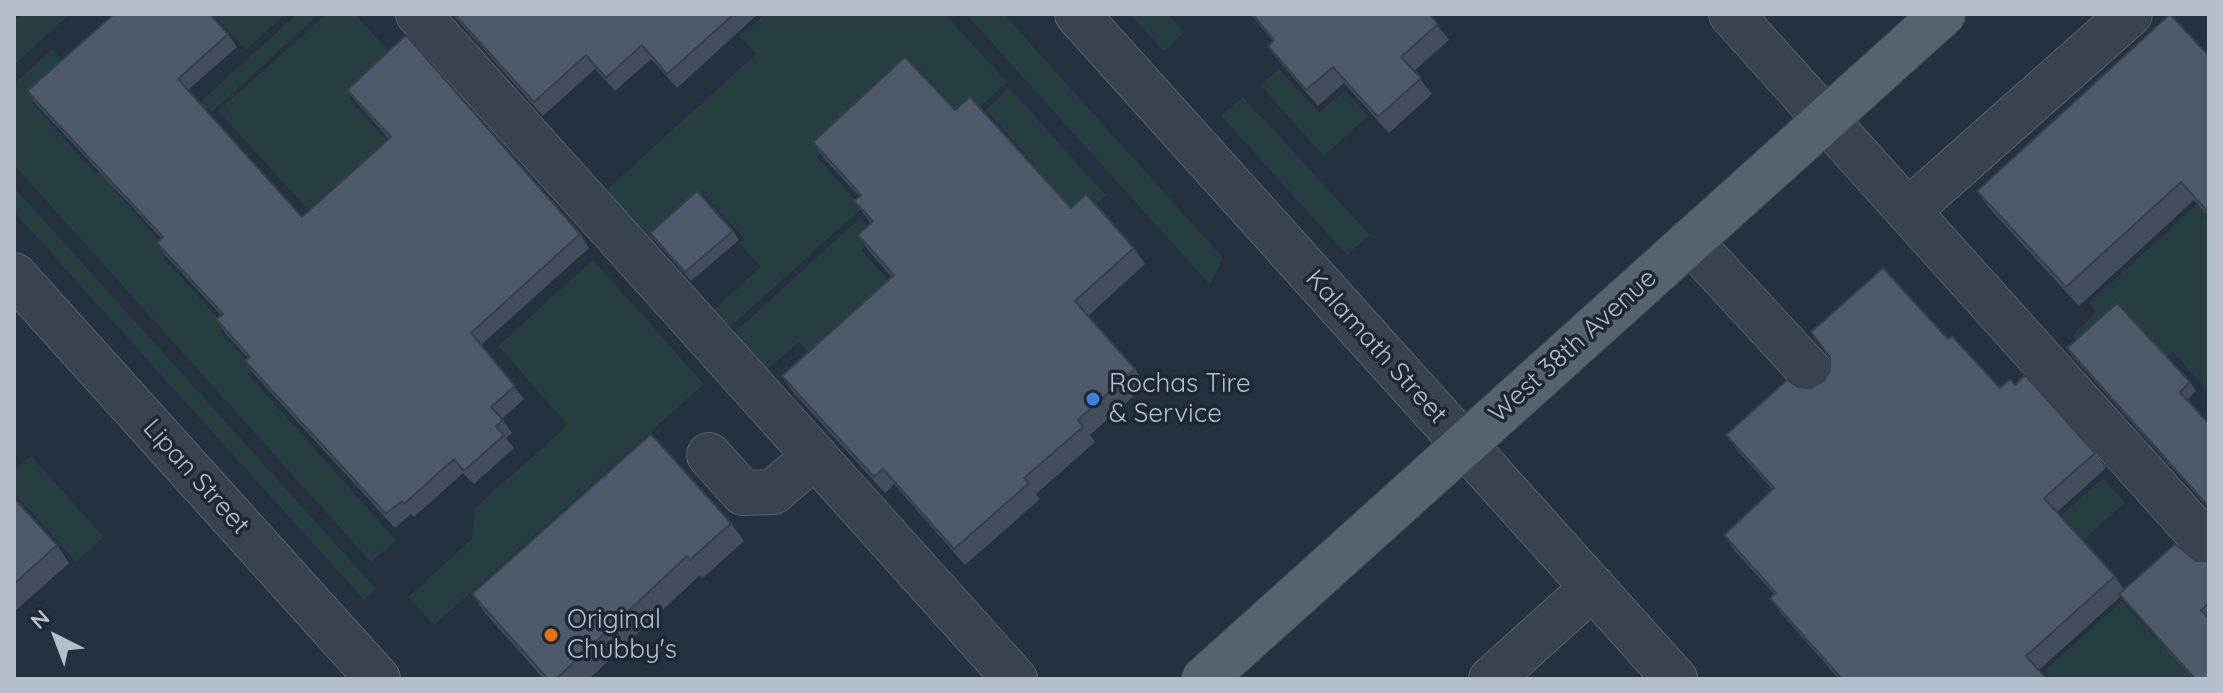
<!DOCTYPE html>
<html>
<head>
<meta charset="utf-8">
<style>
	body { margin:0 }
	#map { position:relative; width:2223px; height:693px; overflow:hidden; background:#25313f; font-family:Quicksand,sans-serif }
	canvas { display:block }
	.frame { position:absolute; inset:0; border:16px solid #b5beca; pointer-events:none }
	.north { position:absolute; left:16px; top:597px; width:80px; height:80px; -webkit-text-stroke:6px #1e2834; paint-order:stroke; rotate:318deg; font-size:22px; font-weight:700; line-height:32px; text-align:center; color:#b5beca }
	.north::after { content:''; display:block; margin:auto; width:28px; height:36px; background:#b5beca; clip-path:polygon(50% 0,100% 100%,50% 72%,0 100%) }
</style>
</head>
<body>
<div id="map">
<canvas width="2223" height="693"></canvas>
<div class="frame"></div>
<div class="north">N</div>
</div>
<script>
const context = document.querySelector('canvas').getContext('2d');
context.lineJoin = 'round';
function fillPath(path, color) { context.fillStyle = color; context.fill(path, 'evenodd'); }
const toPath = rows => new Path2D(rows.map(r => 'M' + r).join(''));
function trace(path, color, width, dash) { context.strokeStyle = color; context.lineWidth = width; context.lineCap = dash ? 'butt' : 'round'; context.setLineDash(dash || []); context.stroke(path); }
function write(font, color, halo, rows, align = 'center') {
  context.font = font + ' Quicksand,sans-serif'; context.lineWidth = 7; context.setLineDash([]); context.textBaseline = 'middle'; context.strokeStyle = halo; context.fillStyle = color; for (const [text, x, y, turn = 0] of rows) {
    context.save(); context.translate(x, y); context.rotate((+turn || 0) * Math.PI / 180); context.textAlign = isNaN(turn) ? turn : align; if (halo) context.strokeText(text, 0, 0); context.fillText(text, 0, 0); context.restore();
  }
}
const green = toPath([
	[22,14,70,14,14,65,14,21],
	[213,14,285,14,246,50],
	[297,14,319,14,212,112,208,108,160,153,153,145],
	[326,14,355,14,394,57,349,99,444,203,315,217,218,111],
	[765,14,945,14,1007,82,966,120,917,67,817,157,862,208,730,327,714,310,761,267,741,245,745,240,703,193,649,243,604,192,756,54,740,36],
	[966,14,1004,14,1223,258,1210,285],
	[1130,14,1168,14,1184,32,1164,51],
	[52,49,70,68,32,103,96,174,138,137,157,158,118,194,168,251,163,257,225,326,220,331,246,360,251,355,259,363,248,374,396,540,371,562,14,165,14,84],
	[1279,69,1319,113,1345,90,1368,116,1324,156,1260,85],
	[1009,88,1106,195,1071,227,818,363,799,342,767,370,734,333,860,218,876,236,861,250,894,286,1035,165,986,110],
	[1243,97,1370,235,1347,255,1221,116],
	[14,187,376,589,364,600,14,212],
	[2209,193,2205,213,2209,227,2209,384,2205,388,2173,352,2167,356,2122,308,2081,346,2072,336,2097,312,2089,303],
	[593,260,704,384,434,625,408,597,472,539,475,508,568,425,498,346],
	[31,456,104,537,76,562,17,496,14,498,14,471],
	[2103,478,2125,503,2035,582,2039,535],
	[2122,601,2165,649,2209,609,2209,679,2053,679,2045,670]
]);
const minor = toPath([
	[418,14,1015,679],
	[1077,14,1675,679],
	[1731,14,2209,546],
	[1908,211,2130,14],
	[1690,241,1817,379],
	[14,275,378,679],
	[709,455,743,493,773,492,815,456],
	[1491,679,1593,587]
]);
const major = toPath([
	[1204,679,1943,14]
]);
const wall = toPath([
	[452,14,758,14,677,88,651,59,615,91,595,69,543,116],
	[1250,14,1429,14,1449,40,1414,71,1432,94,1389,133,1344,83,1318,106,1279,61,1268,46,1273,41],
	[228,34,237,47,188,90,302,217,389,139,357,103,347,90,580,234,589,248,481,345,524,399,502,419,512,433,506,438,514,448,474,484,463,473,414,517,411,514,395,528,254,374,245,361,248,358,225,333,216,319,221,315,166,256,157,243,162,239,36,104,27,91],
	[2209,56,2209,217,2194,200,2079,306,1990,209,1977,191],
	[955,110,1071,208,1134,248,1145,264,1088,316,1135,369,1146,385,1090,435,1095,442,1036,494,1040,499,965,565,894,484,885,493,793,392,782,376,892,277,869,251,858,235,871,223,854,201,859,196,824,158,813,142],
	[733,231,739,240,691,281,656,242,650,233],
	[1811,332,1948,339,2000,388,2015,385,2095,453,2106,468,2057,512,2115,576,2124,590,2196,561,2209,561,2209,679,2193,679,2121,596,2039,670,2047,679,1839,679,1781,613,1770,598,1774,594,1735,551,1724,535,1772,489,1737,450,1726,435,1798,387,1811,388,1824,381,1830,370,1830,358],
	[2067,348,2190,382,2196,391,2187,400,2209,424,2209,509,2073,357],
	[14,498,57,545,69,563,14,612],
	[731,523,744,541,703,578,700,575,589,679,544,679,485,613,472,594]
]);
const building = toPath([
	[114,14,210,14,228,34,178,79,302,217,391,137,347,90,406,35,580,234,471,333,515,386,491,407,503,420,496,426,504,435,464,471,454,459,404,504,402,501,386,514,245,361,250,357,216,319,223,314,157,243,163,237,27,91,114,14],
	[454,14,734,14,667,74,642,45,606,78,586,55,534,102,454,14],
	[1252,14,1429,14,1438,24,1401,57,1421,78,1378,117,1333,67,1306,90,1268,46,1274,40,1252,14],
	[2170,14,2209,56,2209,213,2181,182,2066,287,1977,191,2170,14],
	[905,57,955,110,970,97,1071,208,1086,194,1134,248,1075,301,1135,369,1078,420,1083,427,1024,478,1029,483,954,549,883,469,874,477,782,376,894,275,858,235,873,221,854,201,861,195,813,142,905,57],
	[697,191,733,231,685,272,650,233,697,191],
	[1883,268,1948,339,1952,336,2000,388,2010,379,2015,385,2025,375,2095,453,2044,498,2115,576,2026,656,2047,679,1842,679,1770,598,1776,593,1724,535,1774,488,1726,435,1787,380,1798,387,1811,388,1824,381,1830,370,1830,357,1811,332,1883,268],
	[2117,303,2190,382,2180,392,2209,424,2209,507,2067,348,2117,303],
	[651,434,731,523,690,560,687,556,556,679,548,679,472,594,651,434],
	[14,498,57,545,14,584,14,498],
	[2175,544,2196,561,2209,561,2209,603,2201,610,2209,619,2209,679,2195,679,2119,594,2175,544]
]);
const markers = [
	[1093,399,8,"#3f7fe0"],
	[551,635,8,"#e8710a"]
];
const streetNames = [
	["West 38th Avenue",1573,346,-42],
	["Kalamath Street",1376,347,48],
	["Lipan Street",196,477,48]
];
const poiNames = [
	["Rochas Tire",1109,384],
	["& Service",1109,414],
	["Original",567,620],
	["Chubby's",567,650]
];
fillPath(green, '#273e40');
trace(minor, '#57616d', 46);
trace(major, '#424c58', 46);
trace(minor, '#39434f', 44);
trace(major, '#57626f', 44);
fillPath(wall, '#434d5b');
fillPath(building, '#4e5a6a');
trace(building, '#373f4a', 2);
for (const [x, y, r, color] of markers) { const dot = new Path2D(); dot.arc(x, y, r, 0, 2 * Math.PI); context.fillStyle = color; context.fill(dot); trace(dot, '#1e2834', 3); }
write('26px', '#b5beca', '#1e2834', streetNames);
write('26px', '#b5beca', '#1e2834', poiNames, 'left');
</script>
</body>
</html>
